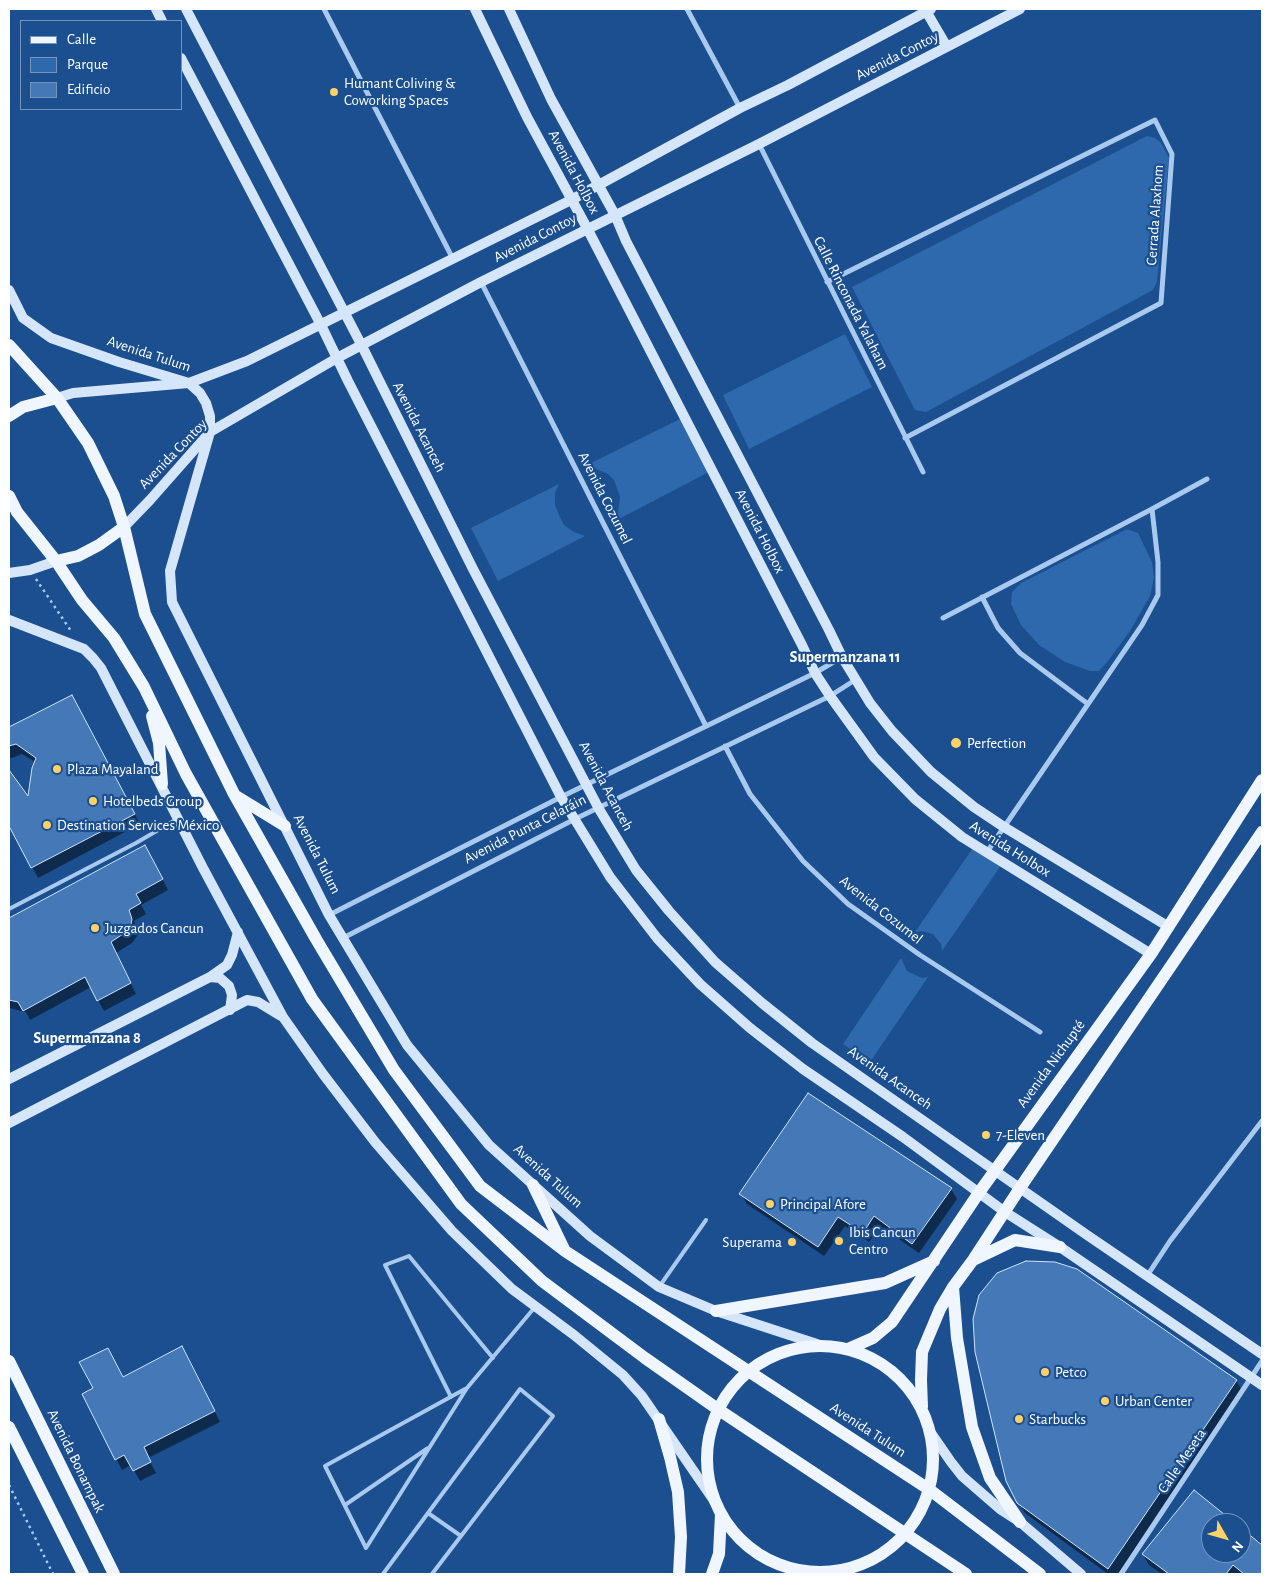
<!DOCTYPE html>
<html>
<head>
<meta charset="utf-8">
<style>
	body { margin:0 }
	#map { position:relative; width:1271px; height:1583px; overflow:hidden; background:#1b4f8f; font-family:"Alegreya Sans",sans-serif }
	canvas { display:block }
	.frame { position:absolute; inset:0; border:10px solid #fff; pointer-events:none }
	.legend { position:absolute; left:20px; top:20px; width:162px; height:90px; box-sizing:border-box; background:#1b4f8f; border:1px solid #7695bc; margin:0; padding:6px 9px; list-style:none; font-size:15px; color:#fff }
	.legend li { display:flex; align-items:center; gap:10px; height:25px }
	.legend b { width:25px; border:1px solid #7695bc }
	.north { position:absolute; left:1201px; top:1513px; width:50px; height:50px; box-sizing:border-box; background:#1b4f8f; border:1px solid #7695bc; border-radius:50%; rotate:128deg; font-size:14px; font-weight:700; line-height:20px; text-align:center; color:#fff }
	.north::after { content:''; display:block; margin:auto; width:18px; height:22px; background:#ffd166; clip-path:polygon(50% 0,100% 100%,50% 72%,0 100%) }
</style>
</head>
<body>
<div id="map">
<canvas width="1271" height="1583"></canvas>
<div class="frame"></div>
<ul class="legend">
<li><b style="height:6px;background:#f0f6ff"></b>Calle</li>
<li><b style="height:14px;background:#2e69ad"></b>Parque</li>
<li><b style="height:14px;background:#4478b7"></b>Edificio</li>
</ul>
<div class="north">N</div>
</div>
<script>
const context = document.querySelector('canvas').getContext('2d');
context.lineJoin = 'round';
function fillPath(path, color) { context.fillStyle = color; context.fill(path, 'evenodd'); }
const toPath = rows => new Path2D(rows.map(r => 'M' + r).join(''));
function trace(path, color, width, dash) { context.strokeStyle = color; context.lineWidth = width; context.lineCap = dash ? 'butt' : 'round'; context.setLineDash(dash || []); context.stroke(path); }
function write(font, color, halo, rows, align = 'center') {
  context.font = font + ' "Alegreya Sans",sans-serif'; context.lineWidth = 4.5; context.setLineDash([]); context.textBaseline = 'middle'; context.strokeStyle = halo; context.fillStyle = color; for (const [text, x, y, turn = 0] of rows) {
    context.save(); context.translate(x, y); context.rotate((+turn || 0) * Math.PI / 180); context.textAlign = isNaN(turn) ? turn : align; if (halo) context.strokeText(text, 0, 0); context.fillText(text, 0, 0); context.restore();
  }
}
const green = toPath([
	[1147,136,1155,138,1161,143,1169,158,1157,282,1153,290,926,412,915,410,852,287],
	[845,334,872,387,749,449,723,395],
	[682,418,709,472,617,520,620,497,614,480,608,474,594,468,585,466],
	[559,484,555,493,555,505,559,515,564,525,574,532,585,536,498,581,471,528],
	[1127,529,1138,533,1152,562,1154,577,1150,596,1130,631,1108,661,1099,671,1090,671,1065,662,1039,645,1021,625,1011,604,1012,592,1021,583],
	[975,845,1002,864,942,951,941,944,933,934,922,931,915,932],
	[901,958,907,971,922,978,928,977,870,1062,843,1044]
]);
const shadow = toPath([
	[71,696,140,824,38,878,9,823,9,773,29,799,35,762,22,754,9,759,9,728],
	[151,857,168,890,141,905,146,914,134,921,138,931,137,936,132,943,116,953,136,994,104,1011,91,987,30,1020,26,1012,9,1008,9,920,46,901],
	[951,1189,957,1199,919,1253,880,1226,869,1242,845,1226,824,1256,747,1204,741,1194],
	[188,1358,220,1422,148,1458,156,1473,140,1481,131,1465,122,1470,83,1395,123,1378],
	[1236,1380,1242,1391,1118,1574,1108,1574,1025,1513,1018,1502],
	[1195,1492,1233,1523,1211,1523,1211,1553,1241,1553,1241,1530,1257,1542,1258,1540,1262,1543,1262,1574,1162,1574,1149,1565,1143,1554]
]);
const building = toPath([
	[72,695,135,814,31,868,9,826,9,770,28,796,32,768,36,758,16,744,9,746,9,727,72,695],
	[145,845,163,879,136,894,141,903,129,910,132,919,131,925,126,932,111,942,131,983,97,1001,85,977,23,1011,18,1002,9,1000,9,918,145,845],
	[808,1093,952,1188,912,1244,874,1216,863,1233,838,1217,818,1247,739,1194,808,1093],
	[1026,1261,1055,1262,1077,1269,1237,1380,1108,1569,1017,1503,1006,1481,975,1352,973,1319,979,1295,997,1273,1026,1261],
	[182,1346,215,1411,144,1447,151,1462,133,1471,124,1455,115,1460,82,1394,93,1388,79,1362,108,1348,123,1377,182,1346],
	[1194,1490,1235,1523,1211,1523,1211,1553,1241,1553,1241,1528,1262,1545,1262,1574,1244,1574,1233,1565,1226,1574,1169,1574,1142,1554,1194,1490]
]);
const path = toPath([
	[36,579,71,631],
	[9,1485,53,1574]
]);
const lane = toPath([
	[9,909,136,843,177,819],
	[659,1287,706,1220],
	[451,1397,385,1265,409,1256,493,1358],
	[345,1505,428,1448],
	[428,1513,520,1389,553,1416,461,1536],
	[366,1548,467,1388,535,1307],
	[366,1548,325,1466,465,1389],
	[383,1574,428,1513,461,1536,432,1574]
]);
const street = toPath([
	[324,9,453,259],
	[687,9,740,108],
	[759,144,923,472],
	[481,282,706,726],
	[827,282,1155,120,1172,154,1161,303,905,438],
	[982,597,998,628,1020,653,1088,704],
	[943,618,1152,509,1207,479],
	[725,746,750,794,803,861,848,904,920,955,1040,1032],
	[987,852,1142,625,1158,595,1158,562,1152,509],
	[329,915,561,797,815,673,842,657],
	[343,938,575,819,830,696,855,680],
	[1147,1276,1170,1241,1262,1121],
	[1121,1574,1262,1361]
]);
const secondary = toPath([
	[156,9,162,21],
	[186,9,362,346,473,569,599,809,636,870,669,911,715,962,762,1003,812,1043,1087,1235,1262,1354],
	[475,9,527,117,587,228,802,645,815,673,830,696,874,757,915,799,962,837,1151,954],
	[509,9,551,99,615,215,626,241,829,630,842,657,870,703,892,731,931,772,974,807,1004,827,1169,927],
	[926,11,947,47],
	[181,58,321,325,348,381,561,797,610,877,657,938,700,984,750,1028,803,1069,903,1137,1005,1212,1060,1247,1262,1385],
	[9,290,23,318,51,338,119,362,189,383,200,393,206,403,210,416,210,432,170,571,172,602,329,915,407,1045,489,1145,590,1236,659,1287,716,1311,820,1345],
	[57,398,73,393,189,383,247,361,571,200,740,108,788,85,931,9],
	[124,527,150,500,210,432,337,358,481,282,759,144,1020,9],
	[9,573,30,570,56,561],
	[9,620,84,649,93,658,101,668,203,868,283,1017,323,1074,375,1142,452,1231,512,1289,574,1335,623,1375,642,1396,717,1505],
	[210,977,220,978,229,986,232,995,230,1010],
	[9,1079,210,977,227,965,232,955,238,932],
	[9,1123,247,1000,258,1002,281,1016],
	[929,1430,951,1462,962,1476,1000,1509,1020,1522,1081,1574],
	[825,1572,831,1574]
]);
const primary = toPath([
	[9,345,57,398,88,443,114,496,124,527,145,614,234,794,316,939,394,1070,480,1186,565,1251,930,1490,1040,1574],
	[9,416,23,407,57,398],
	[9,496,17,512,56,561,82,600,114,638,144,687,186,774,312,999,461,1204,542,1281,645,1358,719,1410,966,1574],
	[56,561,78,556,99,545,124,527],
	[152,716,159,743,162,784],
	[236,796,285,826],
	[533,1185,564,1249],
	[973,1260,1015,1240,1060,1247],
	[953,1287,957,1338,972,1427,990,1478,1020,1522],
	[716,1311,885,1283,934,1261],
	'707 1459a113 113 0 1 1 226 0a113 113 0 1 1-226 0Z',
	[848,1349,873,1338,892,1322,978,1194,1151,954,1262,780],
	[9,1361,114,1574],
	[922,1407,921,1380,922,1352,940,1309,953,1287,973,1260,1020,1188,1262,832],
	[659,1419,670,1457,678,1492,681,1537,679,1574],
	[9,1427,83,1574],
	[712,1574,719,1554,721,1514]
]);
const markers = [
	[334,92,5,"#ffd166"],
	[956,743,6,"#ffd166"],
	[57,769,5,"#ffd166"],
	[93,801,5,"#ffd166"],
	[47,825,5,"#ffd166"],
	[95,928,5,"#ffd166"],
	[986,1135,5,"#ffd166"],
	[770,1204,5,"#ffd166"],
	[839,1241,5,"#ffd166"],
	[792,1242,5,"#ffd166"],
	[1045,1372,5,"#ffd166"],
	[1105,1401,5,"#ffd166"],
	[1019,1419,5,"#ffd166"]
];
const streetNames = [
	["Avenida Contoy",897,56,-27],
	["Avenida Holbox",574,172,62],
	["Cerrada Alaxhom",1155,215,-86],
	["Avenida Contoy",535,238,-27],
	["Calle Rinconada Yalaham",851,303,63],
	["Avenida Tulum",149,354,18],
	["Avenida Acanceh",419,427,63],
	["Avenida Contoy",173,454,-46],
	["Avenida Cozumel",605,498,63],
	["Avenida Holbox",760,531,63],
	["Avenida Acanceh",606,786,62],
	["Avenida Punta Celaráin",525,829,-27],
	["Avenida Holbox",1010,849,32],
	["Avenida Tulum",317,854,63],
	["Avenida Cozumel",881,910,38],
	["Avenida Nichupté",1051,1064,-54],
	["Avenida Acanceh",890,1078,35],
	["Avenida Tulum",548,1176,42],
	["Avenida Tulum",868,1430,33],
	["Avenida Bonampak",76,1461,64],
	["Calle Meseta",1182,1461,-56]
];
const poiNames = [
	["Humant Coliving &",344,83],
	["Coworking Spaces",344,100],
	["Perfection",967,743],
	["Plaza Mayaland",67,769],
	["Hotelbeds Group",103,801],
	["Destination Services México",57,825],
	["Juzgados Cancun",105,928],
	["7-Eleven",996,1135],
	["Principal Afore",780,1204],
	["Ibis Cancun",849,1232],
	["Centro",849,1249],
	["Superama",782,1242,"right"],
	["Petco",1055,1372],
	["Urban Center",1115,1401],
	["Starbucks",1029,1419]
];
const neighbourhoodNames = [
	["Supermanzana 11",845,657],
	["Supermanzana 8",87,1038]
];
fillPath(green, '#2e69ad');
fillPath(shadow, '#0007');
fillPath(building, '#4478b7');
trace(building, '#cfe3fa', 1);
trace(path, '#a9c9ee', 2.5, [2.5, 4]);
trace(lane, '#a9c9ee', 4);
trace(street, '#a9c9ee', 5);
trace(secondary, '#d6e6fa', 10);
trace(primary, '#f0f6ff', 12);
for (const [x, y, r, color] of markers) { const dot = new Path2D(); dot.arc(x, y, r, 0, 2 * Math.PI); context.fillStyle = color; context.fill(dot); trace(dot, '#1b4f8f', 2); }
write('15px', '#fff', '#1b4f8f', streetNames);
write('15px', '#fff', '#1b4f8f', poiNames, 'left');
write('bold 16px', '#fff', '#1b4f8f', neighbourhoodNames);
</script>
</body>
</html>
